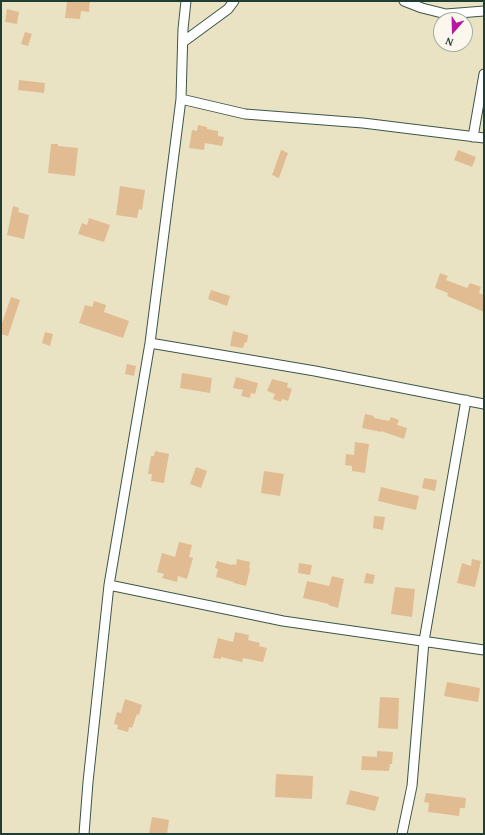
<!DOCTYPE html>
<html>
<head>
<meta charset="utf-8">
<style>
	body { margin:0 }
	#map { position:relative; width:485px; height:835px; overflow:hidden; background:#eae3c3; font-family:"Gentium Book Plus",serif }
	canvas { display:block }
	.frame { position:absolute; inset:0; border:2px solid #1f3d34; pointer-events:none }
	.north { position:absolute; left:433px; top:12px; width:40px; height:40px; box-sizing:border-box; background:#fbf7ec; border:1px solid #a3ada2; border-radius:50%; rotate:200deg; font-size:11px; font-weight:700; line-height:16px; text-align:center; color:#1f3d34 }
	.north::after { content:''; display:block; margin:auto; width:14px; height:18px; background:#b5179e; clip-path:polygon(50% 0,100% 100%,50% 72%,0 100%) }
</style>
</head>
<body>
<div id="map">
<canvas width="485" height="835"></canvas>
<div class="frame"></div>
<div class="north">N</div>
</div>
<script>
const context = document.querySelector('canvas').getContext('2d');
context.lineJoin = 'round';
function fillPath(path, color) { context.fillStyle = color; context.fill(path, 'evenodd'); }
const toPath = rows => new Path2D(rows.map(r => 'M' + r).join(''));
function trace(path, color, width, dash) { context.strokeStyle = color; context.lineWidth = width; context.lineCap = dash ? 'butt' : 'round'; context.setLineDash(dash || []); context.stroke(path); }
const building = toPath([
	[67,1,90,1,89,12,81,11,80,19,65,18],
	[7,9,19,12,17,24,5,22],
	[25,32,32,34,28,46,21,44],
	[19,80,45,83,44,93,18,90],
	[198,125,207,127,207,129,218,131,218,136,224,137,222,146,205,143,204,150,189,148,192,130,197,131],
	[51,144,58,144,58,146,78,148,75,176,48,173],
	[281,150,288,153,279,178,272,175],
	[458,150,476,157,472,167,454,160],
	[120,186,145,190,142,210,139,209,137,218,116,215],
	[13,206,19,208,18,212,29,215,24,239,7,235],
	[89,218,110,225,104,242,78,234,82,223,87,225],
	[440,273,448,276,446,280,467,288,470,283,481,287,479,293,484,295,484,312,447,296,448,293,435,288],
	[211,290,230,296,227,306,208,299],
	[11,297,20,300,8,336,1,334,1,326],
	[94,301,106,305,104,312,129,321,123,338,79,323,85,305,92,307],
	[233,331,248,335,247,343,245,342,243,348,230,346],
	[45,332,53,334,50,346,42,343],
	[127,364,136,366,134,376,125,374],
	[182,373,212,378,210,393,180,388],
	[236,377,258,383,255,394,251,393,250,398,241,396,243,390,233,388],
	[272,379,288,383,287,387,292,389,288,401,282,399,281,402,273,399,275,394,267,391],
	[365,414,374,416,374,418,389,421,391,417,399,420,397,425,407,428,404,439,381,431,381,432,362,428],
	[355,442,369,444,365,473,352,471,352,466,345,465,346,454,354,455],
	[155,451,169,454,164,483,151,481,152,474,148,474,151,456,154,456],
	[196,467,207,471,201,488,190,484],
	[264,471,284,474,280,496,261,493],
	[424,478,437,480,435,491,422,488],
	[381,487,419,496,416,510,378,501],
	[374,516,385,517,383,530,373,528],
	[179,542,192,545,189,557,193,558,187,579,178,576,177,582,162,578,164,574,157,572,162,553,175,557],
	[237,559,250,562,249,568,250,569,246,586,234,583,234,582,216,577,218,569,215,568,217,561,232,565,233,564,236,565],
	[472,559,481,561,475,587,457,583,462,563,471,566],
	[299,563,312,565,310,575,298,573],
	[366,573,375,575,373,584,364,583],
	[332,576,344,579,338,608,328,605,329,604,303,598,307,581,329,586],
	[395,587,415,589,412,617,391,614],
	[235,632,249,635,248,640,260,643,259,646,267,648,263,662,243,658,242,662,221,657,221,659,213,658,218,638,233,642],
	[447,682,480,688,478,702,444,696],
	[380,697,399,698,398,729,378,728],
	[125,699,142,705,139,715,137,714,132,728,129,727,128,732,117,729,118,725,114,724,117,712,121,713],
	[377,751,393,752,392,764,390,764,389,771,361,770,362,756,377,757],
	[276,774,313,776,312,799,275,797],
	[350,790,379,797,375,811,346,804],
	[426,793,466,798,465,808,460,808,459,816,428,812,429,803,424,802],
	[152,817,169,820,167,834,149,834]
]);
const minor = toPath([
	[186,1,183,29,181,99,150,343,109,585,283,621,484,650],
	[404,1,422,8,446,14,484,11],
	[183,42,228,9,234,1],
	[181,99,245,114,363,123,484,138],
	[473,137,484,74],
	[150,343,315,371,484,404],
	[84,834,88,782,109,585],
	[402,834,412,786,424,641,466,400]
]);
fillPath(building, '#e1bc92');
trace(minor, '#3d5649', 11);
trace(minor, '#fff', 9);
</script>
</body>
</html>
